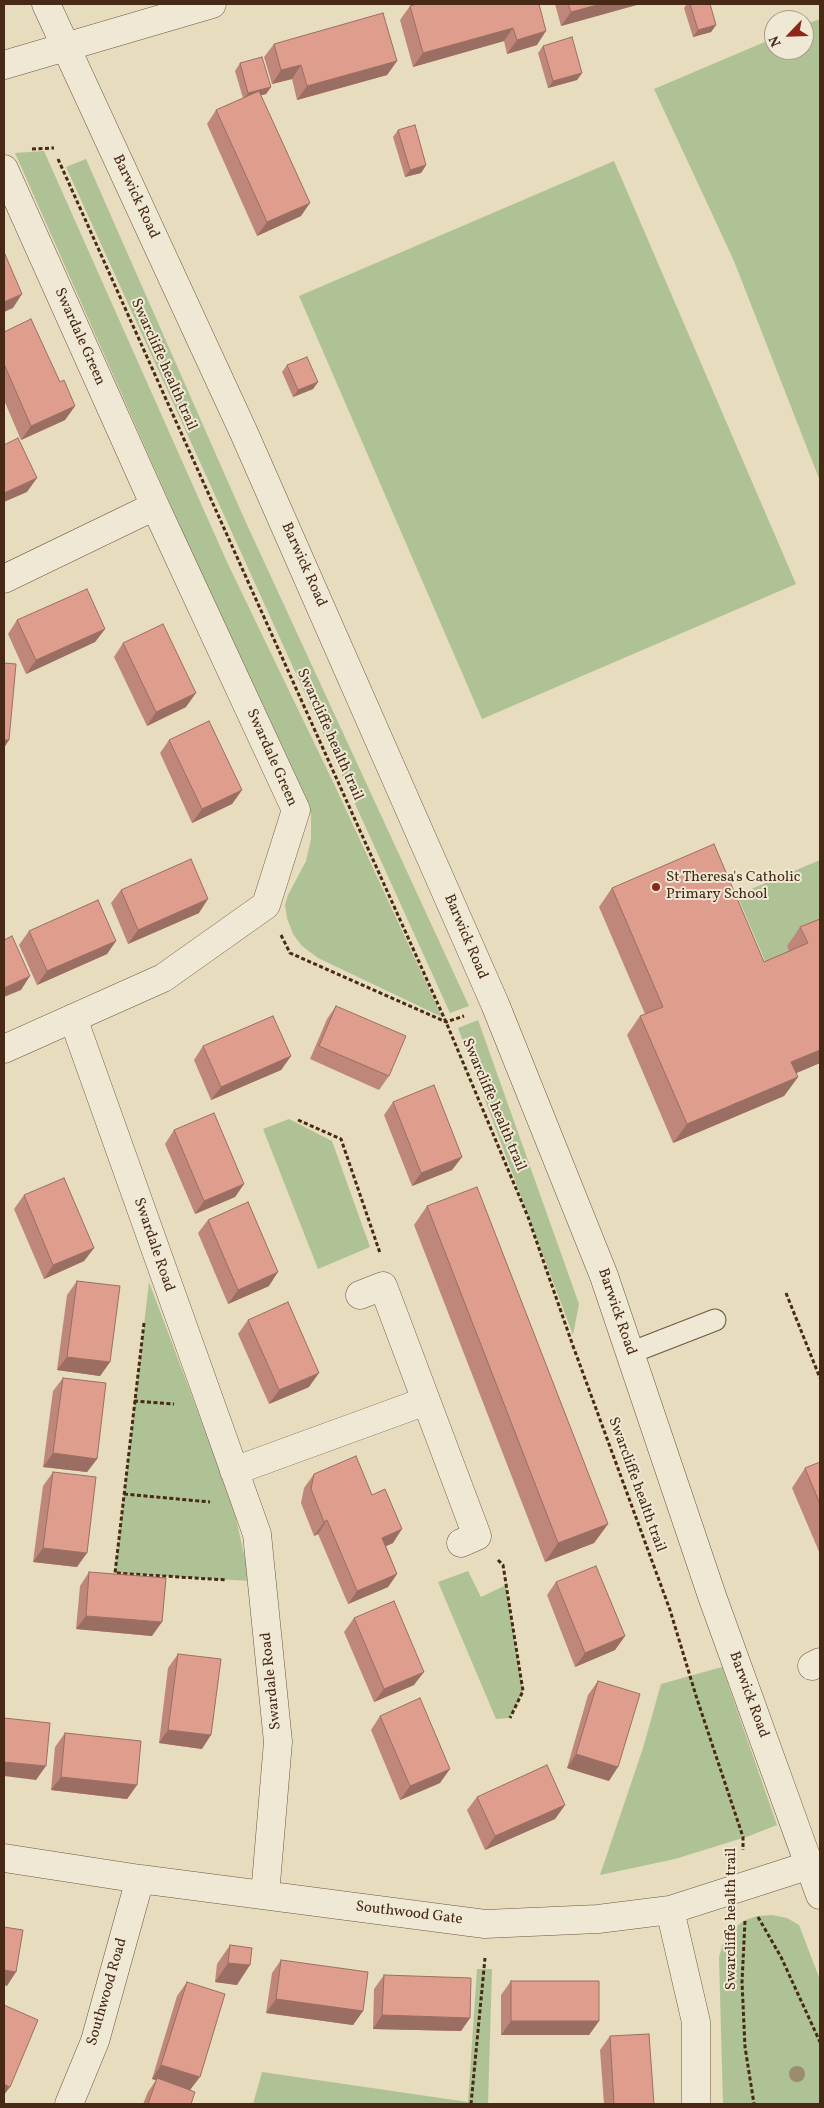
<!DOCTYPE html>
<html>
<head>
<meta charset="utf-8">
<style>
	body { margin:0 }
	#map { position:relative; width:824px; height:2108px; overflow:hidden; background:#e7dcbd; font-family:Vollkorn,serif }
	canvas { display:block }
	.frame { position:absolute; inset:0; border:5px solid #472915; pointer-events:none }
	.north { position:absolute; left:764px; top:10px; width:50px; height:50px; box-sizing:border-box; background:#efe8d4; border:1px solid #ac9c88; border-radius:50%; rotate:246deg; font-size:14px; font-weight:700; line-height:20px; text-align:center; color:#472915 }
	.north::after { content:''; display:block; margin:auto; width:18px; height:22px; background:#8f2418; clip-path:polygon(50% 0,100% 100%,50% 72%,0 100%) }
</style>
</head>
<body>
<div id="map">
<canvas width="824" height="2108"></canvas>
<div class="frame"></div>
<div class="north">N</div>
</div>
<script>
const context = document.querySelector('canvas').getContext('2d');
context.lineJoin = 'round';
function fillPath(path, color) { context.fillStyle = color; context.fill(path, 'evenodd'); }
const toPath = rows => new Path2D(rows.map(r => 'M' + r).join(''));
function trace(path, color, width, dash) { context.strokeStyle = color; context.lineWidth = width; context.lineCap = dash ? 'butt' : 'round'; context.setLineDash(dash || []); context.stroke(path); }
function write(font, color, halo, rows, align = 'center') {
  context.font = font + ' Vollkorn,serif'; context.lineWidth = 4; context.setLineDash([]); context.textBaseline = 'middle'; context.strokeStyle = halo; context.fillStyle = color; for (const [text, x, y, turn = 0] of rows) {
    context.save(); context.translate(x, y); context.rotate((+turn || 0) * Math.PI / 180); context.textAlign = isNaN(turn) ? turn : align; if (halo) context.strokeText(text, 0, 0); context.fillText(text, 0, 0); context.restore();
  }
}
const green = toPath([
	[820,19,820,481,734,261,654,89,774,38,774,50,804,50,804,25],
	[44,151,227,562,335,786,442,1017,318,958,302,946,293,934,287,918,285,905,288,895,306,861,311,839,311,815,306,798,199,569,15,153],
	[86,159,243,516,469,1006,450,1013,66,167],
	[614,161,796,584,482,719,299,296],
	[820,860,820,945,768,968,737,895],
	[478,1020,579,1304,573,1335,458,1028],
	[289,1119,332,1141,370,1247,318,1269,263,1129],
	[149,1282,233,1505,250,1581,115,1573],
	[468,1571,481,1597,506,1585,523,1691,510,1718,496,1719,438,1582],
	[722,1667,777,1825,749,1836,675,1859,600,1875,643,1748,661,1684],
	[772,1915,787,1918,799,1925,820,1980,820,2104,723,2104,719,1957,723,1943,732,1930,743,1921,757,1916],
	[477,1969,492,1969,488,2104,253,2104,262,2072,468,2102]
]);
const path = toPath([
	[32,149,54,148],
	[58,159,446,1022,528,1217,573,1346,670,1610,697,1699,743,1837,743,1850],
	[281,935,290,953,446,1022,464,1016],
	[298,1120,341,1139,380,1253],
	[786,1293,820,1378],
	[144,1323,115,1573,227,1580],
	[134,1401,174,1404],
	[124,1494,210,1502],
	[498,1560,503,1565,523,1691,510,1718],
	[758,1917,781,1957,820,2042],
	[745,1921,742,1982,745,2047,754,2104],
	[471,2104,485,1958]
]);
const service = toPath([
	[630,1353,715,1320]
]);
const pedestrian = toPath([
	[812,1666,820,1662]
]);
const minor = toPath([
	[4,65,212,4],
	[4,169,155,506,296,810,266,905,163,978,4,1049],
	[4,579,155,506],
	[73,1018,257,1534,278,1742,265,1895],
	[360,1295,383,1286,477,1536,461,1543],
	[234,1471,426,1401],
	[4,1858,140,1879,485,1924,598,1919,670,1910,810,1865],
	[670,1910,696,2022,696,2104],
	[69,2104,95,2041,140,1879]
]);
const tertiary = toPath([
	[46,4,244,433,495,1004,604,1276,712,1596,820,1895]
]);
const trees = [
	[797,2074]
];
const wall = toPath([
	[539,4,537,45,507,54,504,41,413,67,400,20,410,6],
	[555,4,640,4,561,26],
	[687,4,710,4,716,25,711,32,693,37,684,8],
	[274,44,397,61,387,75,297,100,292,79,272,84,264,57],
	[543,46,582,73,577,80,548,88,538,53],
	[240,63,271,87,266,94,261,95,301,216,257,236,207,124,216,110,243,98,235,71],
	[398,130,426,165,421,173,405,177,393,137],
	[4,332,60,382,75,406,65,420,21,440,4,400],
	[287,365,318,382,313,389,293,397,282,372],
	[17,620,105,629,95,642,26,674,8,634],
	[123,643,186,707,147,726,114,657],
	[169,740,242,790,232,804,192,823,160,753],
	[612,888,764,962,789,951,787,946,800,927,820,919,820,1063,796,1073,798,1077,784,1096,673,1143,627,1035,640,1016,645,1014,599,907],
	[121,890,199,913,128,944,111,903],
	[29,931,116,941,107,954,37,985,19,945],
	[336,1006,389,1076,379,1090,310,1059,327,1019],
	[203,1046,291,1056,281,1070,211,1100,194,1060],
	[393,1102,462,1157,452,1170,412,1186,384,1115],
	[174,1130,244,1184,235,1197,195,1214,165,1144],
	[24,1195,94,1248,84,1261,44,1279,14,1209],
	[427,1206,608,1524,594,1543,545,1562,414,1225],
	[208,1220,269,1286,228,1304,198,1233],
	[77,1281,110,1362,100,1376,57,1370,67,1295],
	[248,1320,309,1387,269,1404,238,1334],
	[63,1378,97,1459,87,1472,43,1467,53,1391],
	[820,1462,820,1554,792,1488,805,1468],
	[53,1472,77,1567,33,1562,43,1486],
	[314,1474,393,1543,386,1546,397,1574,388,1587,348,1604,318,1534,314,1536,301,1503,304,1488],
	[89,1572,152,1636,76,1629,80,1586],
	[556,1582,625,1636,615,1650,575,1667,547,1595],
	[354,1618,414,1685,374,1702,344,1632],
	[178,1654,202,1749,159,1743,168,1668],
	[598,1681,609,1781,567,1768,588,1695],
	[380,1716,440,1783,400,1800,371,1730],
	[65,1733,137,1785,127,1799,51,1790,55,1747],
	[477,1797,565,1805,555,1819,485,1850,467,1810],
	[230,1945,237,1985,215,1982,217,1964],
	[281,1960,363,2011,353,2025,266,2013,272,1973],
	[384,1975,470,2018,461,2031,373,2029,374,1989],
	[511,1981,599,2021,589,2035,501,2035,501,1995],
	[187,1982,191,2104,143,2104,148,2092,156,2080,152,2079,177,1996],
	[610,2036,654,2104,604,2104,600,2050]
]);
const shadedWall = toPath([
	[601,4,640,4,561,26,571,12],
	[716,25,711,32,693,37,698,30],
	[513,28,504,41,413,67,423,53],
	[546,31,537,45,507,54,517,40],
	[397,61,387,75,297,100,307,86],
	[301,65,292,79,272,84,281,70],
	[582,73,577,80,548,88,553,81],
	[271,87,266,94,243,100,248,93],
	[426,165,421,173,405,177,410,170],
	[310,203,301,216,257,236,267,222],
	[22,294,13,308,4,312,4,302],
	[318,382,313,389,293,397,298,390],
	[75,406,65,420,21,440,31,426],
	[37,478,27,492,4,502,4,493],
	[105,629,95,642,26,674,36,660],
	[196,693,186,707,147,726,156,712],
	[4,740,9,740,4,748],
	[242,790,232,804,192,823,202,809],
	[208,899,199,913,128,944,138,930],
	[116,941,107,954,37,985,47,971],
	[30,976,21,990,4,997,4,988],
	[820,1050,820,1063,778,1081,791,1062],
	[291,1056,281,1070,211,1100,221,1087],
	[798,1077,784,1096,673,1143,687,1124],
	[462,1157,452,1170,412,1186,421,1173],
	[244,1184,235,1197,195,1214,204,1201],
	[94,1248,84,1261,44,1279,53,1265],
	[278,1272,269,1286,228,1304,238,1290],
	[67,1357,110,1362,100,1376,57,1370],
	[319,1373,309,1387,269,1404,279,1390],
	[53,1453,97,1459,87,1472,43,1467],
	[327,1520,318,1534,314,1536,324,1522],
	[608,1524,594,1543,545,1562,558,1543],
	[402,1529,393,1543,373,1552,382,1538],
	[43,1548,87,1553,77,1567,33,1562],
	[397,1574,388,1587,348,1604,357,1591],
	[86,1616,162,1622,152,1636,76,1629],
	[625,1636,615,1650,575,1667,585,1653],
	[424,1672,414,1685,374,1702,384,1689],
	[168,1730,211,1735,202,1749,159,1743],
	[576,1754,618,1767,609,1781,567,1768],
	[4,1762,46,1766,36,1780,4,1776],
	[450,1769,440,1783,400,1800,410,1786],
	[61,1777,137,1785,127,1799,51,1790],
	[565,1805,555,1819,485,1850,495,1836],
	[228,1963,250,1965,237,1985,215,1982],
	[4,1970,16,1972,7,1986,4,1985],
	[276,1999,363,2011,353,2025,266,2013],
	[382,2015,470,2018,461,2031,373,2029],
	[511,2021,599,2021,589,2035,501,2035],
	[161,2065,200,2077,190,2090,157,2078,156,2080,152,2079],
	[4,2084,10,2087,4,2095]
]);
const building = toPath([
	[417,4,539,4,546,31,517,40,513,28,423,53,410,6,417,4],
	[568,4,601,4,571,12,568,4],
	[690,4,710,4,716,25,698,30,690,4],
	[383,13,397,61,307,86,301,65,281,70,274,44,383,13],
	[572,37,582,73,553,81,543,46,572,37],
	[262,57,271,87,248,93,240,63,262,57],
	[259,91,310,203,267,222,216,110,259,91],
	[415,125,426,165,410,170,398,130,415,125],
	[4,252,22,294,4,302,4,252],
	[31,319,60,382,64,380,75,406,31,426,4,364,4,332,31,319],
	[307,357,318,382,298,390,287,365,307,357],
	[18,438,37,478,4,493,4,445,18,438],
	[87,589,105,629,36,660,17,620,87,589],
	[163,624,196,693,156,712,123,643,163,624],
	[4,663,16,664,9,740,4,740,4,663],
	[209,721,242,790,202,809,169,740,209,721],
	[714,844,764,962,808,943,800,927,820,919,820,1050,791,1062,798,1077,687,1124,640,1016,663,1007,612,888,714,844],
	[191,859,208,899,138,930,121,890,191,859],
	[98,900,116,941,47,971,29,931,98,900],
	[12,936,30,976,4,988,4,940,12,936],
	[336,1006,406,1036,389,1076,319,1046,336,1006],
	[273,1016,291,1056,221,1087,203,1046,273,1016],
	[434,1085,462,1157,421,1173,393,1102,434,1085],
	[214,1113,244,1184,204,1201,174,1130,214,1113],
	[64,1178,94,1248,53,1265,24,1195,64,1178],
	[477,1187,608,1524,558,1543,427,1206,477,1187],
	[248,1202,278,1272,238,1290,208,1220,248,1202],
	[77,1281,120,1286,110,1362,67,1357,77,1281],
	[288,1302,319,1373,279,1390,248,1320,288,1302],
	[63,1378,106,1383,97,1459,53,1453,63,1378],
	[356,1456,372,1495,385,1489,402,1529,382,1538,397,1574,357,1591,327,1520,324,1522,311,1489,314,1474,356,1456],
	[820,1462,820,1504,805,1468,820,1462],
	[53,1472,96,1477,87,1553,43,1548,53,1472],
	[596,1566,625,1636,585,1653,556,1582,596,1566],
	[89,1572,166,1578,162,1622,86,1616,89,1572],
	[394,1601,424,1672,384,1689,354,1618,394,1601],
	[178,1654,221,1659,211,1735,168,1730,178,1654],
	[598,1681,640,1694,618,1767,576,1754,598,1681],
	[420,1698,450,1769,410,1786,380,1716,420,1698],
	[4,1718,50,1723,46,1766,4,1762,4,1718],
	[65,1733,141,1741,137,1785,61,1777,65,1733],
	[547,1765,565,1805,495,1836,477,1797,547,1765],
	[4,1927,23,1930,16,1972,4,1970,4,1927],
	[230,1945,252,1948,250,1965,228,1963,230,1945],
	[281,1960,368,1972,363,2011,276,1999,281,1960],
	[384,1975,471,1978,470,2018,382,2015,384,1975],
	[511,1981,599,1981,599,2021,511,2021,511,1981],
	[187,1982,225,1994,200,2077,161,2065,187,1982],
	[4,2005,38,2020,10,2087,4,2084,4,2005],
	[649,2034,654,2104,614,2104,610,2036,649,2034],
	[157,2078,195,2092,191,2104,148,2104,157,2078]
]);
const markers = [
	[656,887,5,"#8f2418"]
];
const streetNames = [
	["Barwick Road",135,197,65],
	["Swardale Green",79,337,66],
	["Swarcliffe health trail",163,365,66],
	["Barwick Road",303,565,66],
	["Swarcliffe health trail",329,735,66],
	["Swardale Green",271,758,66],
	["Barwick Road",465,937,67],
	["Swarcliffe health trail",493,1105,67],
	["Swardale Road",153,1245,71],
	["Barwick Road",616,1312,71],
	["Swarcliffe health trail",636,1485,70],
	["Swardale Road",272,1681,-96],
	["Barwick Road",748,1695,70],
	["Southwood Gate",409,1914,7],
	["Swarcliffe health trail",732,1919,-90],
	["Southwood Road",108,1992,-74]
];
const poiNames = [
	["St Theresa's Catholic",666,878],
	["Primary School",666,895]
];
fillPath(green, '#afc296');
trace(service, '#6f563f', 23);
trace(pedestrian, '#6f563f', 29);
trace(minor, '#6f563f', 29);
trace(tertiary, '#6f563f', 29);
trace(path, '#472915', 3, [4, 2.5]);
trace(service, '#efe8d4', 21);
trace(pedestrian, '#efe8d4', 28);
trace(minor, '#efe8d4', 28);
trace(tertiary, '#efe8d4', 28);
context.fillStyle = '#9b8b6f';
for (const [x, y] of trees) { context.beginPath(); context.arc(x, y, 8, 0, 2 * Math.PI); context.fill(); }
fillPath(wall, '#bf8779');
fillPath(shadedWall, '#9b6e63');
fillPath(building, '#de9d8d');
trace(building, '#9b6e63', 1);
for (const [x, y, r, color] of markers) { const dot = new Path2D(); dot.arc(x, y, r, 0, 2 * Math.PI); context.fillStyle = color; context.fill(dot); trace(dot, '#efe8d4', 2); }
write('15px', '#472915', '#efe8d4', streetNames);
write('15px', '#472915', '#efe8d4', poiNames, 'left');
</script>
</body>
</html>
